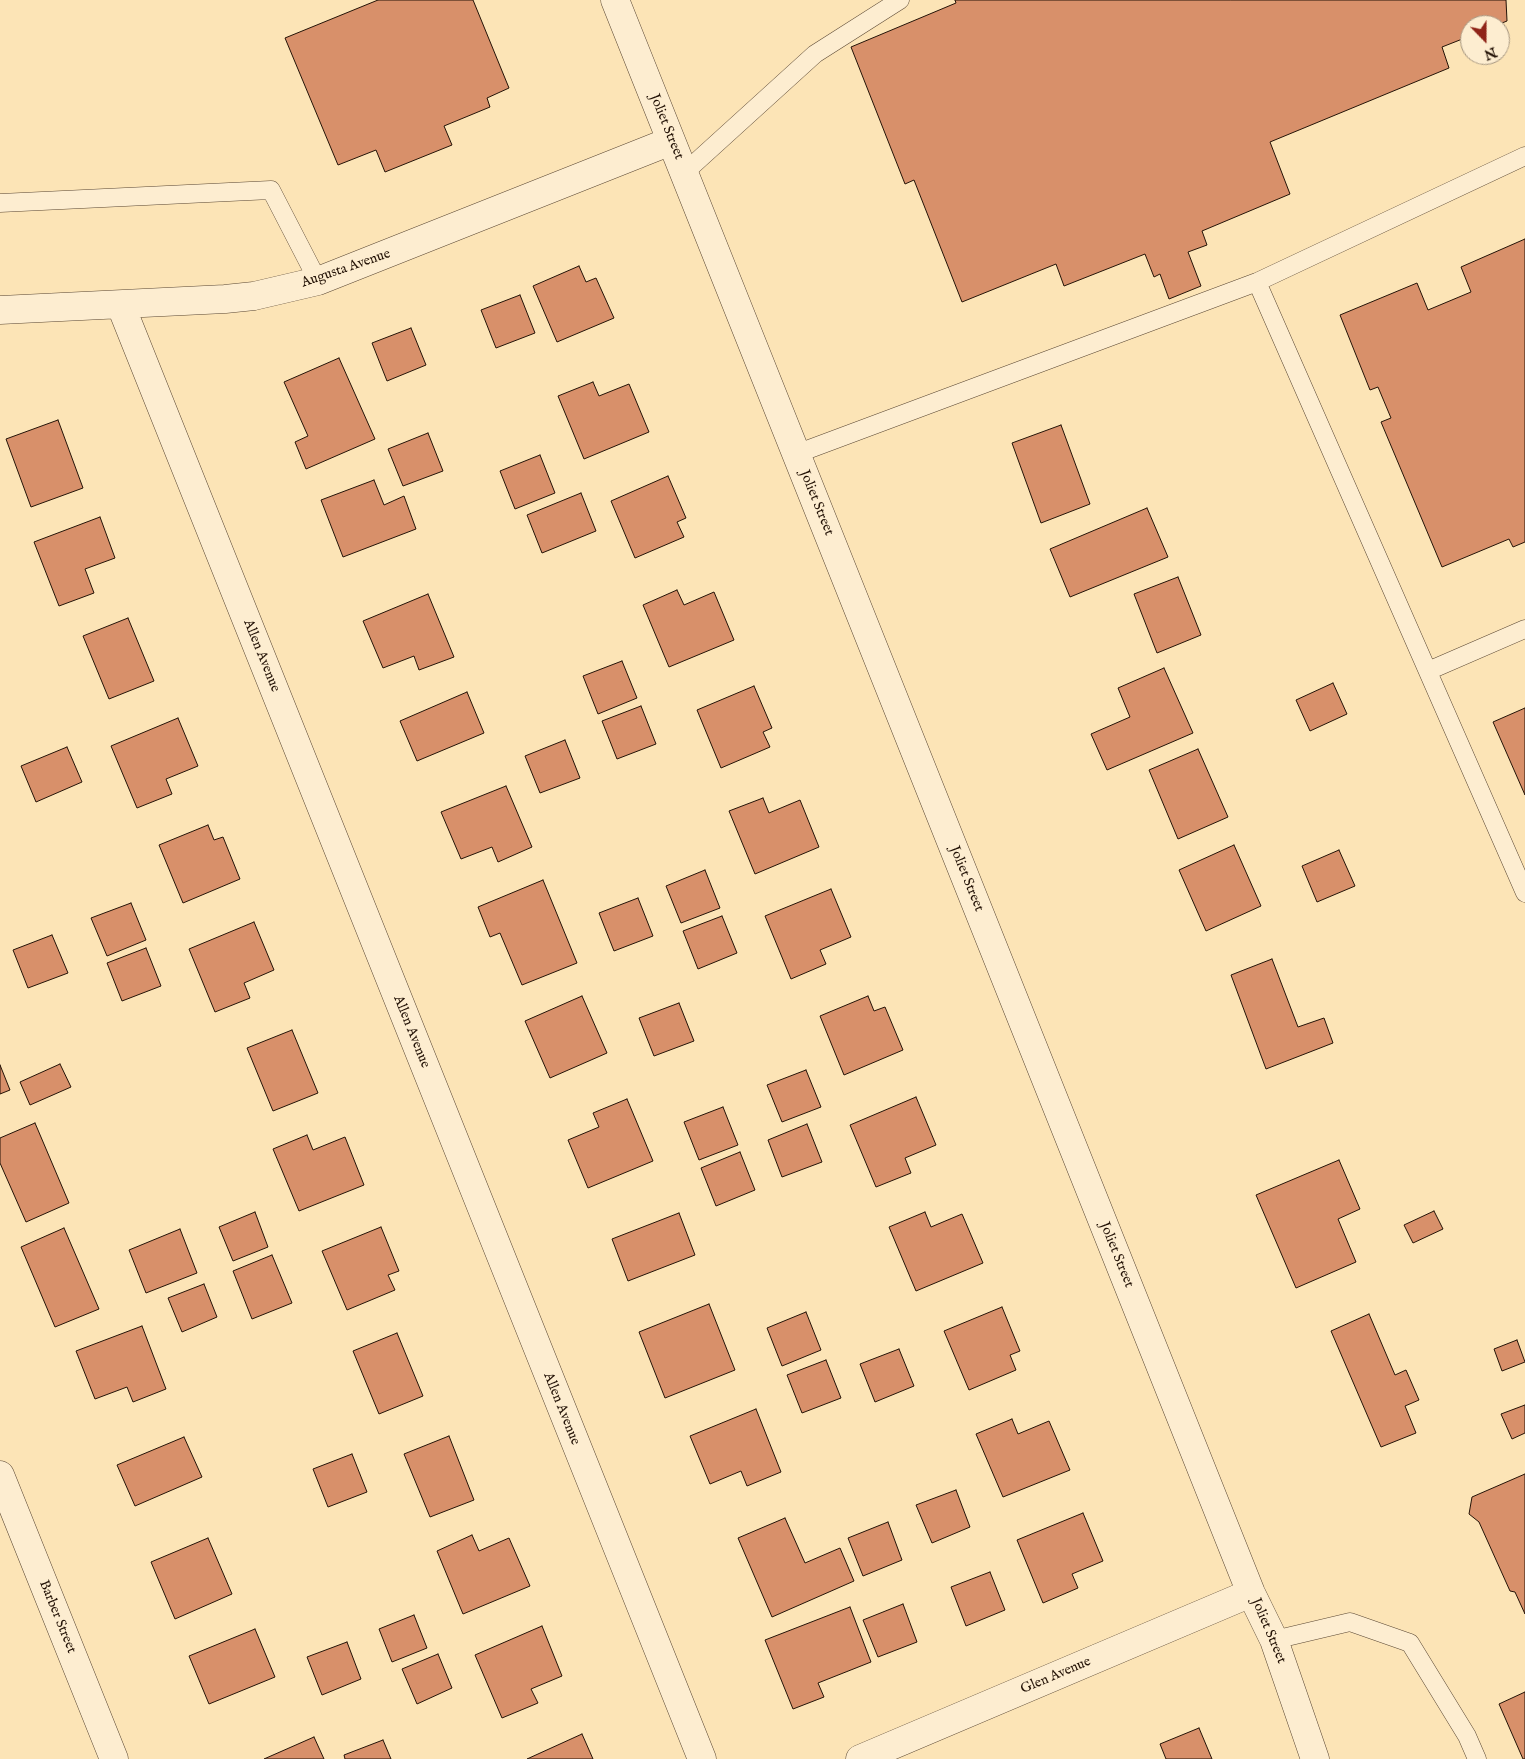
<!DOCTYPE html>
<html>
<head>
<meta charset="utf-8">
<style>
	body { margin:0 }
	#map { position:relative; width:1525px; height:1759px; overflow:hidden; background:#fce4b6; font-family:"IM FELL English",serif }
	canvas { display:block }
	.north { position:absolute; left:1460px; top:15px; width:50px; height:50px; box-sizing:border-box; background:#fdedd0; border:1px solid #a69680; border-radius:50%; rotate:158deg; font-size:14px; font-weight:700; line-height:20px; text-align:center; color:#241307 }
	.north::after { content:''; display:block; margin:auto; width:18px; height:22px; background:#8f2418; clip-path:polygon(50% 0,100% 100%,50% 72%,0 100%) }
</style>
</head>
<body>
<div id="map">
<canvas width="1525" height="1759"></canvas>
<div class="north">N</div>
</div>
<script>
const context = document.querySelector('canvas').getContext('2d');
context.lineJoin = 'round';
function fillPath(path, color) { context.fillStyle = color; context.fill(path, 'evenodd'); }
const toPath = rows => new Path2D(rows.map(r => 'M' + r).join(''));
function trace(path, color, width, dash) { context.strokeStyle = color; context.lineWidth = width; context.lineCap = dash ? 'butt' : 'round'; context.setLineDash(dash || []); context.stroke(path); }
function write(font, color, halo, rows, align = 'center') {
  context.font = font + ' "IM FELL English",serif'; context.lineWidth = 4; context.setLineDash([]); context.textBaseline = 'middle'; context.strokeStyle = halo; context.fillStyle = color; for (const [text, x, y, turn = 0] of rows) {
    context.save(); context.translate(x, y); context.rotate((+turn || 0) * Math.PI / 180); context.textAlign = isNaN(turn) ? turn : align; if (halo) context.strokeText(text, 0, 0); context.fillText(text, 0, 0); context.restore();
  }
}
const building = toPath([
	[378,0,473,0,509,88,487,98,490,107,444,126,452,145,385,172,376,150,338,165,285,38,378,0],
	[955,0,1506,0,1507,21,1497,25,1470,25,1470,36,1442,47,1449,68,1270,142,1290,194,1202,231,1207,245,1188,252,1201,286,1169,299,1160,274,1154,277,1145,254,1064,286,1056,264,962,302,914,180,905,184,851,47,956,3,955,0],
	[1525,239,1525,542,1513,547,1509,539,1442,567,1381,422,1391,418,1378,387,1370,390,1340,315,1417,283,1428,310,1471,292,1461,267,1525,239],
	[579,266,586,282,596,278,614,318,557,342,533,286,579,266],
	[520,295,535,333,496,348,481,310,520,295],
	[411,328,426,365,387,381,372,343,411,328],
	[339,358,375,439,306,469,295,442,308,436,284,382,339,358],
	[593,382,599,396,629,384,649,432,584,459,558,396,593,382],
	[58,420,83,488,31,507,6,439,58,420],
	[1061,425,1090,504,1041,523,1012,443,1061,425],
	[428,433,443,471,403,486,388,449,428,433],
	[540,455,555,493,515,509,500,471,540,455],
	[668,476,686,518,677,522,684,537,635,558,611,501,668,476],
	[374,480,384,505,404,496,416,529,343,557,321,500,374,480],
	[581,493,596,531,542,553,527,515,581,493],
	[1147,508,1168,557,1070,597,1050,549,1147,508],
	[100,517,115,558,85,569,94,593,59,606,34,542,100,517],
	[1178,577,1201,635,1157,653,1134,594,1178,577],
	[677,590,684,605,714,592,734,640,669,667,643,605,677,590],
	[428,594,454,657,419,670,414,656,383,668,363,621,428,594],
	[128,618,154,681,109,699,83,636,128,618],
	[622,661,637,698,598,714,583,676,622,661],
	[1164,668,1193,733,1107,770,1091,734,1130,717,1118,688,1164,668],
	[1333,683,1347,714,1310,731,1296,700,1333,683],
	[754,686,772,728,763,732,770,747,721,768,697,710,754,686],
	[467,692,484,733,417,761,400,721,467,692],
	[641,706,656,744,617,759,602,721,641,706],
	[1525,708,1525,795,1493,722,1525,708],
	[178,718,198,766,166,779,172,794,137,808,111,746,178,718],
	[565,740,580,778,540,793,525,756,565,740],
	[67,747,82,782,36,802,21,766,67,747],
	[1198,749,1228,817,1178,839,1149,770,1198,749],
	[506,786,532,847,498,862,492,847,461,859,441,812,506,786],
	[763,798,769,813,800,800,819,847,755,874,729,811,763,798],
	[208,825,214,840,223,837,240,879,183,903,159,845,208,825],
	[1234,845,1261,906,1206,931,1179,870,1234,845],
	[1339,850,1355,886,1317,902,1302,866,1339,850],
	[705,870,720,908,681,923,666,886,705,870],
	[543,880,577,963,522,985,500,933,490,937,478,907,543,880],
	[831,889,851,937,820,950,826,964,791,979,765,916,831,889],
	[638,898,653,936,614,951,599,913,638,898],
	[131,903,146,940,107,956,91,918,131,903],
	[722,916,737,953,698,969,683,931,722,916],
	[254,922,274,970,244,983,250,998,215,1012,189,949,254,922],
	[52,935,68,973,28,988,13,950,52,935],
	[146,948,161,986,122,1001,107,963,146,948],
	[1272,959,1298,1027,1324,1018,1333,1043,1266,1069,1231,975,1272,959],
	[582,996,607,1053,550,1078,525,1021,582,996],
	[868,996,874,1011,885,1007,903,1050,844,1075,820,1016,868,996],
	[679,1003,694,1041,654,1056,639,1018,679,1003],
	[292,1030,318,1093,273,1111,247,1048,292,1030],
	[60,1064,71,1087,30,1105,20,1082,60,1064],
	[0,1065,10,1090,0,1094,0,1065],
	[806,1070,821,1107,782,1122,767,1085,806,1070],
	[916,1097,936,1145,905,1158,911,1173,876,1187,850,1125,916,1097],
	[627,1099,653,1161,588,1188,568,1140,599,1127,593,1113,627,1099],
	[723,1107,738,1145,699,1160,684,1122,723,1107],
	[35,1123,69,1203,26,1222,0,1163,0,1138,35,1123],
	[807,1124,822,1162,782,1177,768,1140,807,1124],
	[307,1135,313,1150,345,1137,364,1185,299,1211,273,1149,307,1135],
	[740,1152,755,1190,716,1206,701,1168,740,1152],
	[1339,1160,1360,1209,1338,1219,1356,1262,1296,1288,1256,1195,1339,1160],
	[1434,1211,1443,1229,1413,1243,1404,1225,1434,1211],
	[255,1212,268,1247,233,1261,219,1227,255,1212],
	[925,1212,931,1227,962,1214,983,1263,916,1291,889,1227,925,1212],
	[679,1213,695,1255,628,1281,612,1239,679,1213],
	[381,1227,399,1271,388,1275,395,1290,347,1310,322,1251,381,1227],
	[64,1228,99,1309,55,1327,21,1247,64,1228],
	[180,1229,197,1273,146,1293,129,1250,180,1229],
	[272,1255,292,1303,252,1319,233,1271,272,1255],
	[204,1284,217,1317,182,1332,168,1298,204,1284],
	[709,1304,735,1370,665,1398,639,1332,709,1304],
	[1002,1307,1020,1351,1010,1355,1016,1370,969,1390,944,1331,1002,1307],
	[806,1312,821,1350,782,1366,767,1328,806,1312],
	[1369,1314,1395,1375,1406,1370,1419,1400,1405,1406,1416,1433,1381,1447,1331,1331,1369,1314],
	[142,1326,166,1389,133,1402,127,1387,95,1399,76,1351,142,1326],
	[397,1333,423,1396,379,1414,353,1351,397,1333],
	[1517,1340,1525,1362,1502,1371,1494,1349,1517,1340],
	[899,1349,914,1386,875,1402,860,1364,899,1349],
	[826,1360,841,1398,802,1413,787,1375,826,1360],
	[1525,1405,1525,1433,1512,1439,1501,1414,1525,1405],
	[756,1409,781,1472,747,1486,741,1471,710,1484,690,1436,756,1409],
	[1012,1419,1018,1434,1049,1421,1070,1470,1003,1497,976,1434,1012,1419],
	[449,1436,474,1500,430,1517,404,1454,449,1436],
	[184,1437,202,1477,135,1506,117,1465,184,1437],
	[352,1454,367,1492,328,1507,313,1469,352,1454],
	[1525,1474,1525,1614,1515,1592,1510,1591,1479,1522,1469,1514,1472,1497,1525,1474],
	[956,1490,970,1527,932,1543,916,1505,956,1490],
	[1083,1513,1103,1561,1072,1574,1078,1588,1043,1603,1017,1540,1083,1513],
	[785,1518,805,1563,840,1548,854,1581,772,1617,738,1538,785,1518],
	[888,1522,902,1560,863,1576,848,1538,888,1522],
	[472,1535,479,1551,509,1538,530,1586,463,1614,437,1551,472,1535],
	[208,1538,232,1594,175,1619,151,1562,208,1538],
	[990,1572,1005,1610,966,1626,951,1587,990,1572],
	[903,1604,917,1642,878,1657,863,1620,903,1604],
	[850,1607,871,1662,818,1683,824,1697,793,1709,765,1640,850,1607],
	[414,1615,427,1648,392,1662,379,1629,414,1615],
	[542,1626,562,1676,531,1689,538,1703,502,1718,475,1655,542,1626],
	[255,1629,275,1677,209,1704,189,1656,255,1629],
	[347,1642,361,1679,322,1695,307,1657,347,1642],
	[438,1654,452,1688,417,1704,402,1669,438,1654],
	[1525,1692,1525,1759,1523,1759,1499,1704,1525,1692],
	[1199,1728,1212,1759,1166,1759,1160,1744,1199,1728],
	[582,1734,593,1759,527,1759,582,1734],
	[314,1737,324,1759,264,1759,314,1737],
	[383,1740,391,1759,345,1759,344,1755,383,1740]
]);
const service = toPath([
	[684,173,815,54,900,0],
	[0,203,271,190,318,281],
	[1257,282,1525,893],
	[796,454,1257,282,1525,156],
	[1428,671,1525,629],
	[1274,1640,1350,1622,1410,1643,1467,1736,1477,1759]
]);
const minor = toPath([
	[615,0,1251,1593,1274,1640,1315,1759],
	[121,306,702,1759],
	[0,310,225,299,254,296,318,281,671,141],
	[0,1475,114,1759],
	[860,1759,1251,1593]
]);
const streetNames = [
	["Joliet Street",666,127,68],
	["Augusta Avenue",346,269,-19],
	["Joliet Street",816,503,68],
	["Allen Avenue",261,656,68],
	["Joliet Street",966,879,68],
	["Allen Avenue",411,1032,68],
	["Joliet Street",1116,1255,68],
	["Allen Avenue",561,1409,68],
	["Barber Street",57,1617,68],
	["Joliet Street",1268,1631,67],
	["Glen Avenue",1056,1676,-23]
];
fillPath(building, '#d8906a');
trace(building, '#241307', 1);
trace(service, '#5a4733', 19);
trace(minor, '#5a4733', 29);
trace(service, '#fdedd0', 18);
trace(minor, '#fdedd0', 28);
write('14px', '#241307', '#fdedd0', streetNames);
</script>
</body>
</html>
